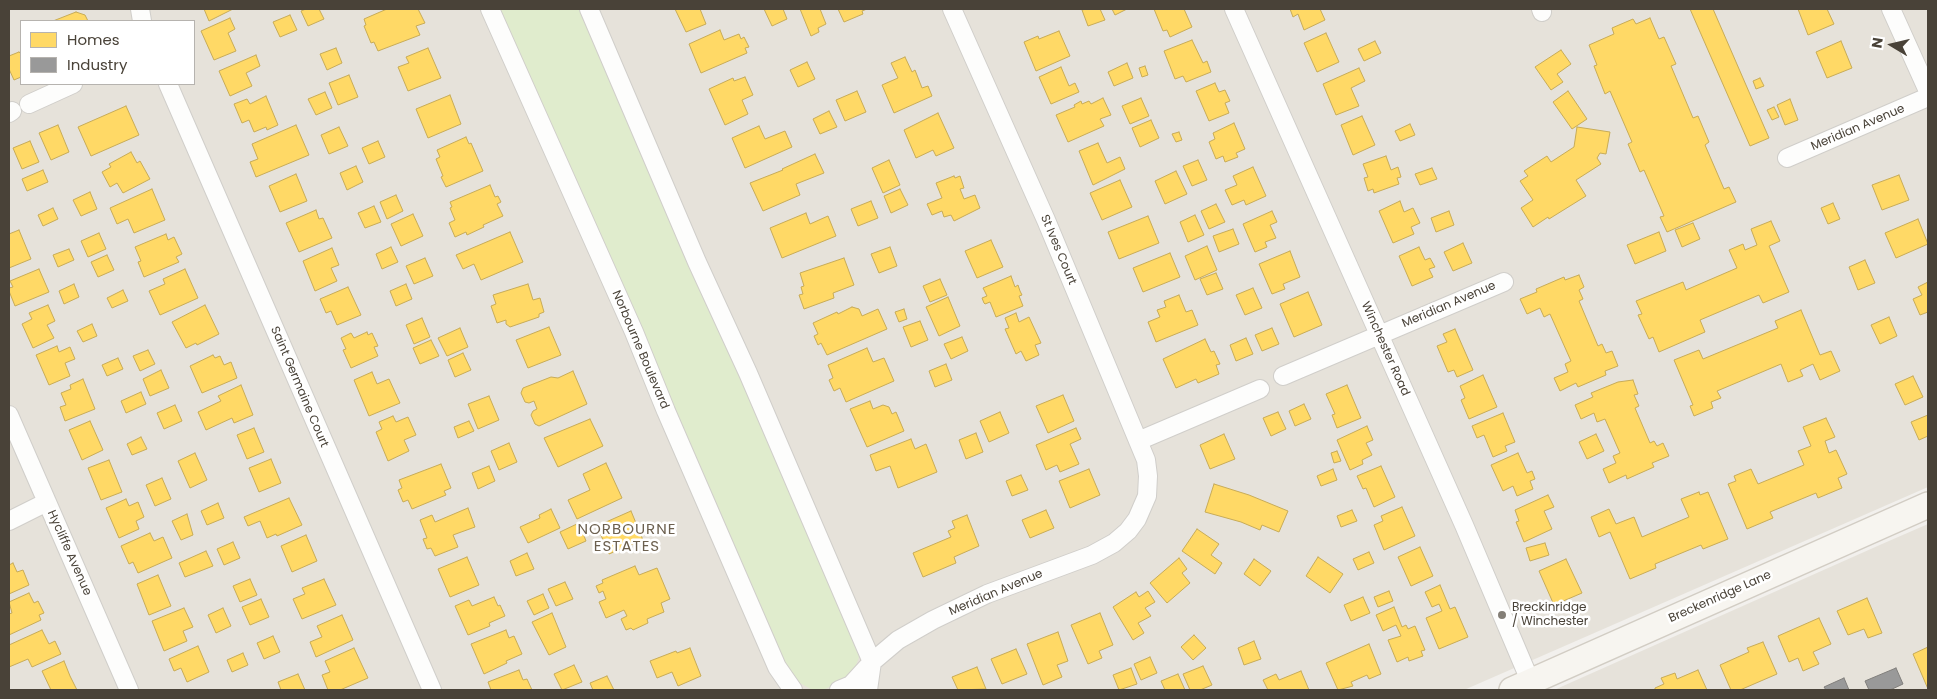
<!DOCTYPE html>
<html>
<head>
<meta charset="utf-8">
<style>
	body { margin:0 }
	#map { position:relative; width:1937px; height:699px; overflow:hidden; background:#f2f0ed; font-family:Poppins,sans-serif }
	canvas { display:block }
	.frame { position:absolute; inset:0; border:10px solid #494238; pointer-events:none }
	.legend { position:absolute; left:20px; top:20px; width:175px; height:65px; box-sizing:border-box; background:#fff; border:1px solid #b6b3af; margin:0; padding:6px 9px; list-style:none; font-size:15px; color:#494238 }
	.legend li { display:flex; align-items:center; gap:10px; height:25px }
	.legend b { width:25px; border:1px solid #b6b3af }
	.north { position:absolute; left:1867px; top:20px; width:50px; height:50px; -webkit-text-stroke:4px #fff; paint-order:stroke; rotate:279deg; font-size:14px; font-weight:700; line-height:20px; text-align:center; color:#494238 }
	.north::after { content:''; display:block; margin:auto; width:18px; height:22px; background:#494238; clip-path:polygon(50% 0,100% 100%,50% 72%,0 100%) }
</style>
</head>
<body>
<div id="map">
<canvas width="1937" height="699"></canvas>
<div class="frame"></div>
<ul class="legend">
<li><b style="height:14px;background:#ffd966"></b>Homes</li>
<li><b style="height:14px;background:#999"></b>Industry</li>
</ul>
<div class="north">N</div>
</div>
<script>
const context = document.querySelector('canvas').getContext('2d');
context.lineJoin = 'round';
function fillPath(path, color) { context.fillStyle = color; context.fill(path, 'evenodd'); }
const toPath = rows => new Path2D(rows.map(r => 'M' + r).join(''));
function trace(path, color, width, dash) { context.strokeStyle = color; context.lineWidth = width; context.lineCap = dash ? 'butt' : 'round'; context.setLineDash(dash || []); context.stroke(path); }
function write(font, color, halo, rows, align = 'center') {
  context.font = font + ' Poppins,sans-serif'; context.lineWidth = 5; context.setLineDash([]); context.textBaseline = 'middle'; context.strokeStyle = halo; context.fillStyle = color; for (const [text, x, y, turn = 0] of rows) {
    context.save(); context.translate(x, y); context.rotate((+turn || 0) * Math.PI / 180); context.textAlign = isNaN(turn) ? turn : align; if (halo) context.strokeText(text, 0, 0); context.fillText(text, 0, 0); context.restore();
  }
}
const residential = toPath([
	[9,9,1928,9,1928,487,1464,690,9,690],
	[21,21,194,21,194,84,21,84],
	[1928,524,1928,690,1554,690,1882,544]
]);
const green = toPath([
	[499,9,581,9,857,646,859,657,855,668,844,680,835,685,825,689,811,689,798,682,786,666]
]);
const homes = toPath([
	[204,9,233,9,209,21,204,9],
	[306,9,319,9,324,19,308,26,301,11,306,9],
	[387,9,418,9,425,23,416,26,420,35,378,51,374,42,371,43,364,26,366,25,364,19,387,9],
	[675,9,700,9,706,24,686,32,675,9],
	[764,9,783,9,787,19,772,26,764,9],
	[800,9,821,9,820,9,826,24,818,28,819,32,811,36,800,9],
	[838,9,867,9,862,11,863,14,844,22,838,9],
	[1086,9,1100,9,1105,20,1088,26,1082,10,1086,9],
	[1112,9,1127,9,1115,15,1112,9],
	[1154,9,1184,9,1192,27,1170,37,1167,30,1163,31,1154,9],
	[1290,9,1320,9,1325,20,1304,30,1298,14,1293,17,1290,9],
	[1690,9,1713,9,1769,138,1750,146,1690,9],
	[1798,9,1827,9,1834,24,1808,35,1798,9],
	[76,12,85,15,88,21,53,21,76,12],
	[290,15,297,30,280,37,273,22,290,15],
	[230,18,235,29,228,33,236,51,214,60,201,31,230,18],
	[1650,18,1659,39,1664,37,1676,64,1671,66,1693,118,1698,116,1709,142,1705,145,1724,189,1729,187,1736,202,1667,232,1660,217,1664,216,1644,170,1640,172,1628,144,1632,142,1610,91,1605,94,1594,66,1597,65,1589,45,1614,34,1612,28,1633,19,1636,24,1650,18],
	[720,30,724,40,739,34,741,39,744,37,749,47,745,48,747,53,701,73,689,44,720,30],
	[1059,31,1070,56,1036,71,1024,42,1038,36,1039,39,1059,31],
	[1326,33,1339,62,1317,72,1304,43,1326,33],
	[1192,40,1203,63,1207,61,1211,72,1186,82,1183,76,1175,79,1164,51,1192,40],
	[1375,41,1381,53,1364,61,1358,49,1375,41],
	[1841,41,1852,68,1827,78,1816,52,1841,41],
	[336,48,342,63,327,70,320,54,336,48],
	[428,48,441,78,408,91,398,67,409,63,406,57,428,48],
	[1561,50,1571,64,1557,74,1563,82,1551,90,1535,67,1561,50],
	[19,52,21,54,21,77,14,80,9,69,9,56,19,52],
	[256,55,260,66,246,73,252,86,230,96,219,71,256,55],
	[905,57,912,72,915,70,922,88,928,86,932,96,894,113,882,85,898,78,891,63,905,57],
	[807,62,815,79,798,87,790,70,807,62],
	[1127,63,1133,78,1114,86,1108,72,1127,63],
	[1145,66,1148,75,1142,77,1139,68,1145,66],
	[1061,67,1069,86,1075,83,1079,92,1051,104,1039,77,1061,67],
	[1359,68,1365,81,1351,88,1359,106,1336,115,1323,84,1359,68],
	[349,75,358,97,338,105,329,83,349,75],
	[745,77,753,95,742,100,748,114,725,125,709,89,733,78,734,81,745,77],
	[1760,78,1764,86,1756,89,1753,81,1760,78],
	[1215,83,1219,92,1225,90,1230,101,1225,103,1229,113,1209,121,1196,91,1215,83],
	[857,91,866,112,845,121,836,100,857,91],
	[1568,91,1587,119,1572,129,1553,102,1568,91],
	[325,92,332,108,316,115,308,99,325,92],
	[450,95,461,124,428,138,416,109,450,95],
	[266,96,278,125,267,130,266,127,254,132,249,120,242,123,234,104,247,99,250,104,266,96],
	[1103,98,1111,115,1100,119,1104,126,1068,142,1056,115,1075,107,1074,105,1081,101,1082,104,1089,101,1091,104,1103,98],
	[1141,98,1149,116,1130,124,1122,106,1141,98],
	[1790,99,1798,120,1785,125,1777,105,1790,99],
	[126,106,139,135,91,156,78,127,126,106],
	[1774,107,1779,117,1772,120,1767,110,1774,107],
	[829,111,837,127,820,134,813,119,829,111],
	[938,113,954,148,936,156,933,150,916,158,904,130,938,113],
	[1362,116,1375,145,1353,155,1341,125,1362,116],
	[1151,120,1159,138,1140,147,1132,128,1151,120],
	[1234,123,1245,149,1236,153,1238,157,1225,162,1223,156,1216,159,1209,142,1215,139,1213,133,1234,123],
	[1410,124,1415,135,1400,141,1395,131,1410,124],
	[58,125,69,152,51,160,39,133,58,125],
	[296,125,309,155,256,177,250,162,258,159,252,144,296,125],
	[759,126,765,139,785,131,792,147,745,168,732,138,759,126],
	[339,127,348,146,329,154,321,135,339,127],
	[1577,127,1610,132,1606,154,1600,153,1597,158,1601,164,1576,180,1586,196,1549,219,1548,217,1533,227,1521,208,1533,200,1520,181,1528,176,1524,171,1547,156,1551,162,1574,147,1577,127],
	[1179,132,1182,140,1176,142,1172,134,1179,132],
	[466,137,469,144,471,143,483,171,446,187,441,177,443,176,436,159,440,157,437,150,466,137],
	[30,141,39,162,22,169,13,148,30,141],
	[378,141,385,157,369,164,362,148,378,141],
	[1098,143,1107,163,1120,157,1125,169,1093,185,1079,151,1098,143],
	[131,152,137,163,140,161,150,179,123,193,117,183,110,187,102,172,111,167,109,164,131,152],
	[815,154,824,173,796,184,800,195,763,211,750,183,783,170,782,169,815,154],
	[1386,156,1391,170,1398,167,1401,177,1397,178,1399,184,1374,193,1373,189,1368,191,1364,178,1368,177,1363,164,1386,156],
	[889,160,900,185,883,193,872,168,889,160],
	[1198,160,1207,180,1192,186,1183,166,1198,160],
	[356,166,363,182,347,190,340,173,356,166],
	[1253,167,1266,196,1246,205,1244,200,1232,205,1225,190,1237,185,1233,176,1253,167],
	[1432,168,1437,179,1420,185,1415,174,1432,168],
	[43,170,48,182,27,191,22,179,43,170],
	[1176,171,1187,194,1165,204,1155,181,1176,171],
	[296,174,307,201,280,212,269,186,296,174],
	[1899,175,1909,200,1882,210,1872,185,1899,175],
	[954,176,955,178,960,176,964,188,960,189,964,199,975,195,980,208,954,221,951,215,944,217,942,211,932,215,927,204,942,198,936,183,954,176],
	[1120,180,1132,207,1102,220,1090,193,1120,180],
	[490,185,495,197,498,196,501,202,497,204,503,216,483,225,484,227,467,235,466,232,455,237,449,223,455,220,450,208,452,207,450,202,490,185],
	[152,189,165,220,134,233,128,219,117,224,110,208,152,189],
	[900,189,908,205,891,213,884,196,900,189],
	[90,192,97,209,81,216,73,200,90,192],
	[396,195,403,211,387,219,380,202,396,195],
	[871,201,878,218,858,226,851,209,871,201],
	[1400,201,1404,212,1413,208,1420,223,1411,227,1414,234,1393,243,1379,211,1400,201],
	[1833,203,1840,219,1828,224,1821,208,1833,203],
	[1216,204,1225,222,1209,229,1201,211,1216,204],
	[374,206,381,222,365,228,358,213,374,206],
	[53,208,58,219,43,226,38,215,53,208],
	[316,210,319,219,323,218,332,238,299,252,286,223,316,210],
	[1272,211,1277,222,1270,225,1276,238,1265,242,1267,247,1255,252,1243,224,1272,211],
	[1449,211,1454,225,1436,232,1431,218,1449,211],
	[806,213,810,224,828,216,836,236,782,258,770,228,806,213],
	[413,214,423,236,401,246,391,224,413,214],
	[1195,215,1204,235,1188,242,1180,222,1195,215],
	[1148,216,1159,243,1119,259,1108,232,1148,216],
	[1918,219,1928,244,1896,258,1885,233,1918,219],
	[1771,221,1780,241,1769,246,1789,292,1763,303,1759,295,1700,320,1705,332,1659,352,1653,337,1649,339,1638,315,1642,314,1636,301,1683,282,1686,290,1737,268,1729,250,1743,244,1745,250,1757,245,1751,229,1771,221],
	[1693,223,1700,239,1682,247,1675,230,1693,223],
	[1233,229,1239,244,1219,252,1213,236,1233,229],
	[19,230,31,259,9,268,9,234,19,230],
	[510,232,523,262,481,280,474,264,463,269,456,255,510,232],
	[1659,232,1666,251,1635,264,1627,245,1659,232],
	[99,233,106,249,88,257,81,241,99,233],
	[166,234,168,240,174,237,182,254,176,257,179,262,144,277,138,262,141,261,135,247,166,234],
	[991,240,1003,267,977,278,965,251,991,240],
	[1463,243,1472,263,1453,271,1444,252,1463,243],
	[1207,246,1217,270,1195,280,1185,256,1207,246],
	[391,247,398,262,382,269,376,254,391,247],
	[890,247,897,266,879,273,871,254,890,247],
	[1419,247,1425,260,1430,258,1435,267,1429,269,1433,277,1412,286,1399,256,1419,247],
	[332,248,339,265,331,268,337,281,315,291,303,261,332,248],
	[69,249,74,260,58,267,53,255,69,249],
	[1290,251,1300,277,1283,284,1285,289,1272,294,1259,264,1290,251],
	[1170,253,1180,277,1143,292,1133,268,1170,253],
	[107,255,114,270,98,277,91,262,107,255],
	[425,258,433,276,414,284,406,266,425,258],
	[844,258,854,285,833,293,834,298,804,309,799,295,803,294,801,287,804,286,800,273,844,258],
	[1865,260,1875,283,1858,290,1849,267,1865,260],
	[39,269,49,292,15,306,9,291,9,288,13,287,10,281,39,269],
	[185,269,198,298,160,315,149,291,165,284,163,279,185,269],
	[1216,273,1223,289,1207,295,1200,279,1216,273],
	[1579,275,1584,287,1579,290,1583,299,1579,301,1598,346,1602,344,1606,353,1612,351,1618,366,1605,371,1606,375,1578,387,1576,383,1560,391,1554,378,1568,372,1565,364,1571,361,1550,314,1544,317,1540,308,1527,314,1520,299,1537,292,1536,289,1564,277,1565,280,1579,275],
	[1011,276,1015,287,1018,285,1020,291,1022,295,1019,296,1023,306,996,317,990,302,985,304,984,303,982,298,987,296,983,288,1011,276],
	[940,279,947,295,930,302,923,286,940,279],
	[1928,282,1928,312,1920,315,1913,299,1922,295,1918,287,1928,282],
	[74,284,79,297,64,304,59,291,74,284],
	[406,284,412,299,396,306,390,291,406,284],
	[528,284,533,300,540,298,544,312,539,314,539,317,510,327,506,324,506,320,497,323,491,306,496,304,493,295,528,284],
	[348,287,361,315,337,325,331,311,326,313,320,299,348,287],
	[1253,288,1262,308,1245,315,1236,295,1253,288],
	[123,290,128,301,112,308,107,298,123,290],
	[1308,292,1322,325,1294,337,1280,304,1308,292],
	[1179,295,1186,312,1192,310,1198,325,1156,342,1148,322,1160,317,1157,310,1166,307,1164,301,1179,295],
	[948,297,960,326,939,336,926,307,948,297],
	[48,305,55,321,47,325,54,338,33,348,22,324,32,319,29,313,48,305],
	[205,305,219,334,197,345,196,343,186,348,172,322,205,305],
	[852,307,859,309,862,316,878,309,887,329,827,355,821,343,818,345,814,336,818,334,813,323,837,312,838,314,852,307],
	[904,309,907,319,899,322,895,312,904,309],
	[1801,310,1820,355,1831,351,1840,371,1820,380,1813,364,1800,370,1803,376,1788,382,1781,364,1717,391,1721,398,1711,402,1713,408,1694,416,1690,406,1693,405,1674,360,1699,350,1703,359,1778,328,1775,321,1801,310],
	[1016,313,1019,322,1029,317,1041,343,1035,345,1039,355,1026,361,1021,351,1016,354,1005,329,1009,328,1005,318,1016,313],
	[1889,317,1897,336,1880,344,1871,325,1889,317],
	[422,318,430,337,414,344,406,325,422,318],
	[920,321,928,340,911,347,903,327,920,321],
	[92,324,97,336,83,342,77,331,92,324],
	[549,327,561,355,528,368,516,340,549,327],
	[460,328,468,347,447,356,438,338,460,328],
	[1272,328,1279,344,1262,351,1255,335,1272,328],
	[1455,329,1473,370,1457,377,1454,370,1448,372,1437,346,1447,342,1443,334,1455,329],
	[367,332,368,335,372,333,378,346,374,347,378,356,351,368,343,350,346,349,341,338,351,333,354,338,367,332],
	[962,337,968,351,951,359,944,344,962,337],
	[1246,338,1253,354,1236,361,1230,345,1246,338],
	[1205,339,1211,352,1214,351,1220,364,1216,365,1219,374,1198,383,1196,379,1176,388,1163,359,1205,339],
	[431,340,439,356,420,364,413,348,431,340],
	[57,346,59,352,70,347,75,359,65,363,70,376,49,385,36,355,57,346],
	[867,348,873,362,884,358,894,381,846,402,840,388,834,391,829,380,833,378,828,365,867,348],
	[148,350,155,364,140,371,133,356,148,350],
	[463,353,471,370,455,377,448,360,463,353],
	[213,355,215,358,220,356,224,365,231,362,237,378,202,393,190,366,213,355],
	[118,358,123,369,107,376,102,365,118,358],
	[946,364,952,380,935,387,929,371,946,364],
	[161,370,169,388,150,396,143,379,161,370],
	[573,371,587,404,539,426,535,424,531,415,533,411,537,409,534,401,529,403,525,402,521,393,523,388,551,377,558,378,573,371],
	[372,372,377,384,389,379,400,403,369,416,354,380,372,372],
	[1483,375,1497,407,1469,419,1461,400,1465,398,1460,386,1483,375],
	[1913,376,1923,397,1905,405,1895,384,1913,376],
	[83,379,95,409,65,421,60,407,66,405,61,393,71,389,70,385,83,379],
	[1633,380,1638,394,1634,395,1639,406,1635,408,1650,443,1654,441,1657,446,1663,443,1669,456,1652,463,1654,467,1627,479,1626,475,1609,483,1603,469,1616,463,1613,456,1620,453,1605,419,1597,422,1594,413,1581,419,1575,405,1593,397,1591,393,1618,382,1633,380],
	[241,385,253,415,234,423,232,418,206,430,198,412,221,401,218,396,241,385],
	[1347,385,1361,418,1337,428,1332,415,1335,414,1326,394,1347,385],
	[141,392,146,404,126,413,121,401,141,392],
	[1063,395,1074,421,1048,433,1036,406,1063,395],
	[489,396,499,420,478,429,468,404,489,396],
	[870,401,873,409,883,405,889,407,892,414,896,412,904,431,867,447,850,409,870,401],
	[1304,404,1311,419,1295,426,1289,411,1304,404],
	[175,405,182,421,164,429,157,413,175,405],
	[1000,412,1009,433,989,442,980,421,1000,412],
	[1278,412,1286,429,1271,436,1263,418,1278,412],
	[1503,413,1515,442,1505,446,1507,451,1493,457,1484,435,1477,438,1472,426,1503,413],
	[1928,415,1928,436,1919,440,1911,422,1928,415],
	[393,416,396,422,408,417,416,435,404,440,409,451,388,461,376,432,382,429,379,422,393,416],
	[1826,418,1835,437,1825,441,1829,453,1836,450,1847,474,1838,478,1842,488,1818,498,1816,493,1770,512,1773,518,1747,529,1728,484,1736,481,1734,476,1751,469,1758,484,1804,465,1798,451,1811,446,1803,427,1826,418],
	[590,419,603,446,558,467,544,438,590,419],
	[90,421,103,450,82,460,69,430,90,421],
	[469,421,474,431,458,438,454,427,469,421],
	[1367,426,1373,440,1366,443,1372,455,1362,460,1363,464,1350,470,1337,440,1367,426],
	[254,428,264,452,247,459,237,435,254,428],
	[1076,428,1081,439,1070,444,1079,464,1060,472,1057,465,1046,470,1036,445,1076,428],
	[976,433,983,452,966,459,959,440,976,433],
	[1224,434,1235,459,1210,469,1200,445,1224,434],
	[1596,434,1604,451,1587,459,1579,442,1596,434],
	[141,437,147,449,132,455,127,444,141,437],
	[911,439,915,449,926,444,937,472,898,488,890,466,876,471,870,455,911,439],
	[509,443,517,462,499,470,491,451,509,443],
	[1337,451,1341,461,1334,463,1331,453,1337,451],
	[195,453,207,480,190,488,178,461,195,453],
	[1518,453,1527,473,1532,471,1535,479,1530,481,1533,489,1517,496,1513,486,1503,491,1491,465,1518,453],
	[271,459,281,483,259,492,249,468,271,459],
	[109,460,122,492,101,500,88,468,109,460],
	[606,463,622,498,577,519,568,500,590,490,583,474,606,463],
	[441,464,451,488,444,491,446,495,412,509,408,500,403,502,398,490,402,488,399,480,441,464],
	[489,466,495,481,478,489,472,473,489,466],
	[1381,466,1395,497,1374,507,1366,488,1363,489,1357,476,1381,466],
	[1089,469,1100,495,1070,508,1059,481,1089,469],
	[1333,469,1337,480,1321,486,1317,476,1333,469],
	[1021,475,1028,490,1012,496,1006,481,1021,475],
	[162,478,171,499,155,506,146,485,162,478],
	[1214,484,1249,495,1288,511,1279,532,1262,525,1260,530,1241,522,1205,512,1214,484],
	[1699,492,1700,495,1708,492,1728,539,1703,549,1701,545,1655,564,1656,568,1630,579,1610,532,1599,537,1591,517,1609,509,1616,524,1634,517,1642,537,1689,517,1681,499,1699,492],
	[1548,495,1554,507,1544,511,1552,529,1524,542,1516,522,1519,521,1515,510,1548,495],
	[289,498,302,525,277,536,276,534,267,538,260,521,248,526,244,517,289,498],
	[126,499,129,506,138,502,144,517,136,521,139,529,119,538,106,508,126,499],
	[218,503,224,518,207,525,201,511,218,503],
	[1402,507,1415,536,1384,550,1374,525,1383,521,1381,516,1402,507],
	[468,508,475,527,453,535,458,547,435,556,431,548,427,549,423,539,427,538,420,520,432,515,435,522,468,508],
	[551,509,560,528,528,543,520,527,540,518,539,515,551,509],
	[1046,510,1054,528,1030,538,1022,520,1046,510],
	[1352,510,1357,521,1341,527,1337,516,1352,510],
	[631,511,643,540,609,554,597,526,631,511],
	[187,514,193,535,181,540,172,521,187,514],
	[967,515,979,546,954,557,956,563,923,577,913,553,951,537,948,531,955,528,952,521,967,515],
	[579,523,586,541,568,549,560,532,579,523],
	[1197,529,1219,544,1211,555,1222,563,1215,574,1182,551,1197,529],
	[150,533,154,541,163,537,172,558,138,573,133,562,129,564,121,546,150,533],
	[306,535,317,561,292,572,281,546,306,535],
	[233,542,240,558,224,565,217,549,233,542],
	[1545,543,1549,555,1530,561,1526,548,1545,543],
	[1420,547,1433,576,1411,586,1398,557,1420,547],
	[206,551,213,566,185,577,179,563,206,551],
	[1369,552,1374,563,1358,570,1353,559,1369,552],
	[527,553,534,569,516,576,510,561,527,553],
	[467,557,479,585,450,597,438,569,467,557],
	[1318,557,1343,574,1330,593,1306,576,1318,557],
	[1179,558,1187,569,1182,573,1190,583,1167,603,1150,583,1179,558],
	[1254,559,1271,571,1260,586,1244,574,1254,559],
	[1566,559,1582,593,1554,605,1539,571,1566,559],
	[13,563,17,572,23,570,29,585,9,594,9,565,13,563],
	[635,566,639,575,657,568,670,599,661,603,664,612,647,619,648,623,633,630,631,628,626,630,621,619,627,616,624,610,606,618,599,602,606,599,603,591,599,593,596,586,603,583,602,580,635,566],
	[158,575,171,606,149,615,137,584,158,575],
	[250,579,257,595,240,602,233,586,250,579],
	[324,579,336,605,302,619,293,599,305,594,302,588,324,579],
	[565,582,573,599,556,606,548,589,565,582],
	[1440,585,1450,609,1455,607,1468,637,1439,649,1426,618,1442,611,1439,604,1432,607,1425,592,1440,585],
	[1389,591,1393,601,1378,607,1374,597,1389,591],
	[1136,592,1139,597,1148,591,1155,602,1145,608,1151,616,1138,623,1144,633,1133,640,1113,607,1136,592],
	[29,593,34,603,38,601,44,613,39,615,41,620,9,635,9,614,12,613,9,602,29,593],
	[543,594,549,608,534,615,527,601,543,594],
	[494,597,498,606,500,605,505,616,489,623,490,626,468,635,455,606,469,600,472,606,494,597],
	[1363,597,1370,613,1351,621,1344,605,1363,597],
	[1867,598,1882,633,1868,638,1864,629,1848,635,1837,611,1867,598],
	[261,599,269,617,250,625,242,607,261,599],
	[1394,607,1402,627,1406,625,1408,629,1415,626,1425,650,1421,651,1423,656,1409,661,1408,657,1397,662,1388,640,1401,636,1396,625,1383,631,1376,615,1394,607],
	[184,608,193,627,183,631,187,641,164,651,152,621,184,608],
	[223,608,231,626,216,633,208,615,223,608],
	[552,613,566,647,549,655,532,622,552,613],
	[1100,613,1113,645,1099,651,1102,658,1088,664,1071,625,1100,613],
	[342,615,353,640,316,657,310,642,322,637,317,626,342,615],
	[1819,618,1831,644,1813,652,1819,664,1803,671,1798,658,1789,662,1778,636,1819,618],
	[42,630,49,644,55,641,61,654,32,667,28,659,9,667,9,645,42,630],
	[506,630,509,638,514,636,522,654,506,661,507,663,484,674,471,644,506,630],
	[1058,632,1068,661,1057,665,1062,677,1043,685,1027,644,1058,632],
	[1194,635,1206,648,1193,660,1181,647,1194,635],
	[273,636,280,652,264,659,257,643,273,636],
	[1254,641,1261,659,1244,665,1238,648,1254,641],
	[1763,642,1777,674,1740,690,1731,690,1720,665,1749,652,1747,648,1763,642],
	[1369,644,1381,674,1369,679,1367,675,1351,682,1353,686,1338,690,1326,663,1369,644],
	[198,646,209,672,187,682,181,668,174,671,169,659,198,646],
	[1928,647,1928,689,1913,654,1928,647],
	[354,648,368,678,340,690,328,690,322,675,330,672,325,661,354,648],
	[690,648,701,676,678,686,672,672,657,678,650,661,676,651,677,653,690,648],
	[1016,649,1027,674,1002,684,991,659,1016,649],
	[243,653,248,665,232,672,227,660,243,653],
	[1150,657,1157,673,1141,680,1134,664,1150,657],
	[64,661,70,676,77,690,51,690,42,671,64,661],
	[574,665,582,682,562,690,554,674,574,665],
	[1203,666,1212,685,1200,690,1190,690,1183,674,1203,666],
	[977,667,986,689,958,690,952,677,977,667],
	[1131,668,1137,684,1119,690,1113,675,1131,668],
	[519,670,523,680,527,679,532,690,491,690,488,682,519,670],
	[1698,670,1707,690,1655,690,1655,688,1664,684,1661,678,1675,673,1677,679,1698,670],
	[1301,671,1309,690,1268,690,1263,680,1276,674,1279,680,1301,671],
	[298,674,305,690,281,690,278,682,298,674],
	[1178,674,1185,690,1165,690,1161,681,1178,674],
	[607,676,614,690,593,690,590,683,607,676]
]);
const industry = toPath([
	[1896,668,1903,684,1890,690,1869,690,1865,681,1896,668],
	[1844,678,1849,690,1826,690,1824,687,1844,678]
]);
const street = toPath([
	[140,9,142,21],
	[490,9,634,332,666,411,777,667,793,690],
	[589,9,697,262,748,373,872,662,868,690],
	[1234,9,1464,525,1534,690],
	[1541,9,1542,12],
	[1891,9,1928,91],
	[168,84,432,690],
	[29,104,73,84],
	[9,113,12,111],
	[1787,158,1928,97],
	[1283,376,1504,282],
	[9,415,129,690],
	[1138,441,1260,389],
	[9,521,47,502],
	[839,690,851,685,872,662,898,640,933,620,987,594,1092,555,1114,543,1128,531,1137,519,1147,496,1148,476,1146,460,1046,220,952,9]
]);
const secondary = toPath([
	[1512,690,1928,505]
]);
const markers = [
	[1502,615,5,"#847f77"]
];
const streetNames = [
	["Meridian Avenue",1858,128,-23],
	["St Ives Court",1058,250,67],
	["Meridian Avenue",1449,305,-23],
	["Winchester Road",1385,349,66],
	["Norbourne Boulevard",640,350,67],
	["Saint Germaine Court",299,387,67],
	["Hycliffe Avenue",69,553,66],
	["Meridian Avenue",996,593,-23],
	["Breckenridge Lane",1720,597,-24]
];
const poiNames = [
	["Breckinridge",1512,608],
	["/ Winchester",1512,622]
];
const quarterNames = [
	["NORBOURNE",627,530],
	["ESTATES",627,547]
];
fillPath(residential, '#e6e2da');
fillPath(green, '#e0eccd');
fillPath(homes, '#ffd966');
trace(homes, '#c8ac58', 1);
fillPath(industry, '#999');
trace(industry, '#817f7c', 1);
trace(street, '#d0ceca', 20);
trace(secondary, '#d2cdc4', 28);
trace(street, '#fdfdfc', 18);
trace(secondary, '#f7f5f0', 25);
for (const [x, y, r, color] of markers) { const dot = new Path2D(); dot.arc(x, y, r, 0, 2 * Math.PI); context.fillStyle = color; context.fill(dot); trace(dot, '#fff', 2); }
write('12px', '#494238', '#fff', streetNames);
write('12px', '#494238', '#fff', poiNames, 'left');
context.letterSpacing = '1px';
write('15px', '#6c604f', '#fff', quarterNames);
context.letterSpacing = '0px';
</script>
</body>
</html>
